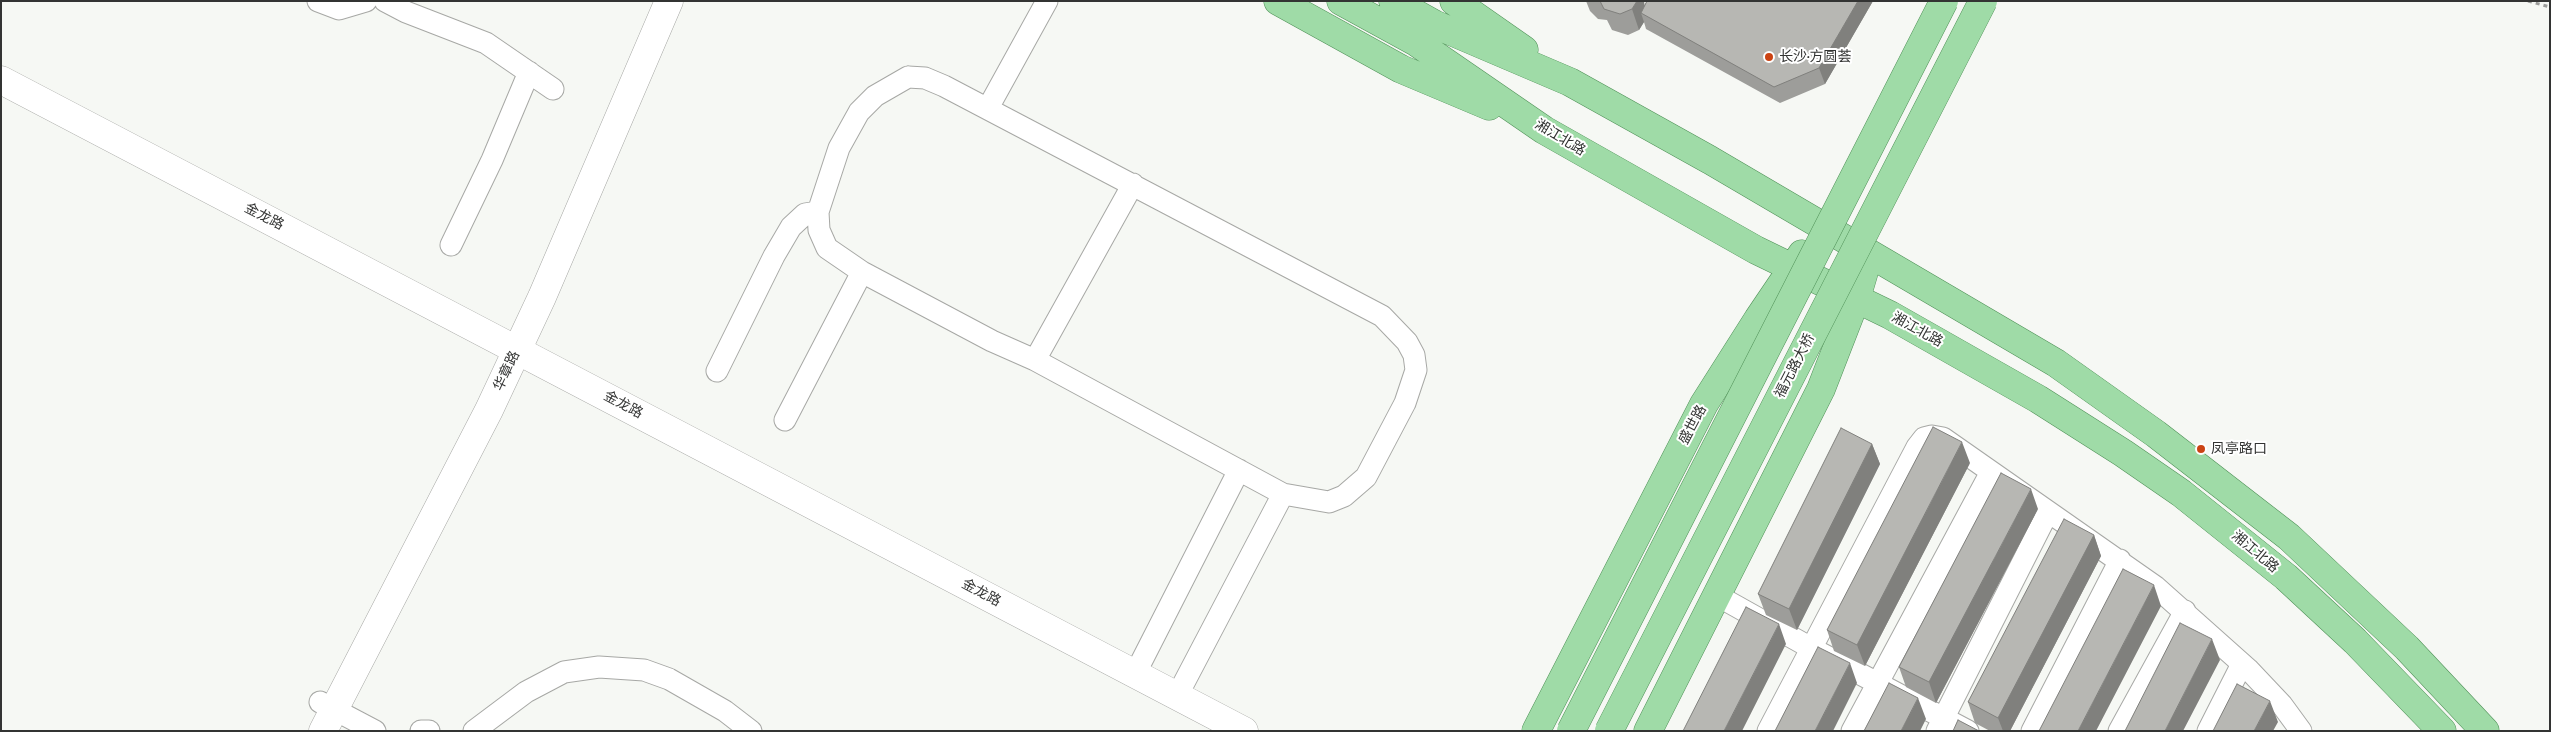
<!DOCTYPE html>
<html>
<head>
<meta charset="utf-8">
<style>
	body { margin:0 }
	#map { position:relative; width:2551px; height:732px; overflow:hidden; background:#f6f8f4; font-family:"Space Grotesk",sans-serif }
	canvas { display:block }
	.frame { position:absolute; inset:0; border:2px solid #333433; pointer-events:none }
</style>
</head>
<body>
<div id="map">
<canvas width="2551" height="732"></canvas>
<div class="frame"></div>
</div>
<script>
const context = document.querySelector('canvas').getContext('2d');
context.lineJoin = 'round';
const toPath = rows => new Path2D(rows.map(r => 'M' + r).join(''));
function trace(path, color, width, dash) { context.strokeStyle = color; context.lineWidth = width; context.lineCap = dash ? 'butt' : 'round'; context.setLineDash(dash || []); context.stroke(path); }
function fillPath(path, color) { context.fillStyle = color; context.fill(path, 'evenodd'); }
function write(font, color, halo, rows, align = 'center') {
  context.font = font + ' "Space Grotesk","Noto Sans SC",sans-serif'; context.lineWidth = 4; context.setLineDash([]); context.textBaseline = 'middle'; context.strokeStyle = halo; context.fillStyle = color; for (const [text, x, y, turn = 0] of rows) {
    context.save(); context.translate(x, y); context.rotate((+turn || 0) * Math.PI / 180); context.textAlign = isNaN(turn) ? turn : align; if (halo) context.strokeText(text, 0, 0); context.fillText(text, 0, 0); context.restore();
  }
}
const path = toPath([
	[2528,1,2550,7]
]);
const minor = toPath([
	[318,1,339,9,366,1],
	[385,1,406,12,486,43,553,89],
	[908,77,925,78,944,86,1382,316,1407,342,1414,355,1416,370,1405,403,1366,477,1344,496,1329,502,1283,494,1035,360,992,341,862,272,827,248,819,230,818,212,839,148,859,112,875,96,908,77],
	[988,108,1047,1],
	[451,245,492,160,529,72],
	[1035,360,1133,184],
	[717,371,774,256,791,227,805,214,818,212],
	[785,420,862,272],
	[1718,596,1811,648,1968,731],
	[1135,674,1239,470],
	[1177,696,1283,494],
	[320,702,375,731],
	[421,731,429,731],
	[474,731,526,692,564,672,599,667,644,670,669,679,725,711,751,731],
	[1768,731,1917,447,1924,438,1932,436,1943,438,2156,587,2248,669,2282,705,2301,731],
	[1852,731,1991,472],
	[1937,731,2048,512],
	[2032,731,2120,560],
	[2119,731,2185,611],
	[2208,731,2242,664]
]);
const tertiary = toPath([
	[1,80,1244,731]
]);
const secondary = toPath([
	[323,731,489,410,542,297,669,1]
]);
const primary = toPath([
	[1278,1,1401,69,1489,106],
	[1341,1,1416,42,1544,130,1756,250,1890,315,2038,399,2123,453,2181,493,2286,577,2355,641,2442,731],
	[1393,1,1434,24,1570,82,1710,160,2056,363,2156,434,2289,537,2407,648,2485,731],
	[1454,1,1524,50],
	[1536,731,1704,404,1758,319,1802,254],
	[1648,731,1821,389,1856,299,1869,255]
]);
const primaryBridge = toPath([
	[1571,731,1944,1],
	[1609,731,1983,1]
]);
const wall = toPath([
	[1586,1,1644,1,1644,6,1647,1,1873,1,1825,84,1780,103,1646,29,1644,22,1639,30,1628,35,1612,30,1607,20,1598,19,1590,11],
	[1872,444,1880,464,1797,630,1766,615,1758,594],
	[1970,463,1865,666,1834,651,1827,630],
	[2038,509,1936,703,1906,687,1899,667],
	[2094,535,2101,556,2010,731,1990,731,1975,723,1968,702]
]);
const shadedWall = toPath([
	[1637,1,1644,1,1646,15,1641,13,1644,22,1639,30,1632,9],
	[1858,1,1873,1,1825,84,1819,68],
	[1962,442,1970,463,1865,666,1857,645],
	[1872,444,1880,464,1797,630,1789,609],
	[2031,489,2038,509,1936,703,1929,682],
	[2094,535,2101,556,2010,731,2003,731,1998,718],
	[2154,585,2161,606,2096,731,2078,731],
	[1779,624,1786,644,1742,731,1724,731],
	[2212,639,2220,660,2183,731,2165,731],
	[1850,663,1857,683,1833,731,1815,731],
	[1918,698,1926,719,1920,731,1901,731],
	[2270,701,2278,722,2273,731,2254,731]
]);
const building = toPath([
	[1600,1,1637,1,1632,9,1620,14,1604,9,1600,1],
	[1647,1,1858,1,1819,68,1774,87,1641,13,1647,1],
	[1933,427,1962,442,1857,645,1827,630,1933,427],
	[1841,428,1872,444,1789,609,1758,594,1841,428],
	[2001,473,2031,489,1929,682,1899,667,2001,473],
	[2064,519,2094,535,1998,718,1968,702,2064,519],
	[2123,569,2154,585,2078,731,2039,731,2123,569],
	[1746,607,1779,624,1724,731,1683,731,1746,607],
	[2180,623,2212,639,2165,731,2125,731,2180,623],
	[1818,647,1850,663,1815,731,1775,731,1818,647],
	[1889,683,1918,698,1901,731,1864,731,1889,683],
	[2237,684,2270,701,2254,731,2213,731,2237,684],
	[1958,720,1979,731,1953,731,1958,720]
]);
const markers = [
	[1769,57,5,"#cb4313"],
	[2201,449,5,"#cb4313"]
];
const poiNames = [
	["长沙·方圆荟",1779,57],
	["凤亭路口",2211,449]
];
const streetNames = [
	["湘江北路",1560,138,31],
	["金龙路",264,217,27],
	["湘江北路",1917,330,29],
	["福元路大桥",1795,366,-63],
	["华章路",507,371,-65],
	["金龙路",623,405,28],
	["盛世路",1693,425,-62],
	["湘江北路",2255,552,40],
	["金龙路",981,593,28]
];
trace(minor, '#a7a8a5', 23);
trace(tertiary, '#a7a8a5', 29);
trace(secondary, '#a7a8a5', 29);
trace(primary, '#509158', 29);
trace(path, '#9a9b99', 3, [4, 4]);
trace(minor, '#fff', 21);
trace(tertiary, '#fff', 28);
trace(secondary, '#fff', 28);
trace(primary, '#9fdba7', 28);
trace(primaryBridge, '#509158', 29, []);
trace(primaryBridge, '#9fdba7', 28);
fillPath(wall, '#9d9d9a');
fillPath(shadedWall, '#80807d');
fillPath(building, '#b7b7b3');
trace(building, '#80807d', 1);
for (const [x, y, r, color] of markers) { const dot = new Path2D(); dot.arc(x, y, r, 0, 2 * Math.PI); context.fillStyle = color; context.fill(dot); trace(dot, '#fff', 2); }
write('14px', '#333433', '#fff', poiNames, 'left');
write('14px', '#333433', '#fff', streetNames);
</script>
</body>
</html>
